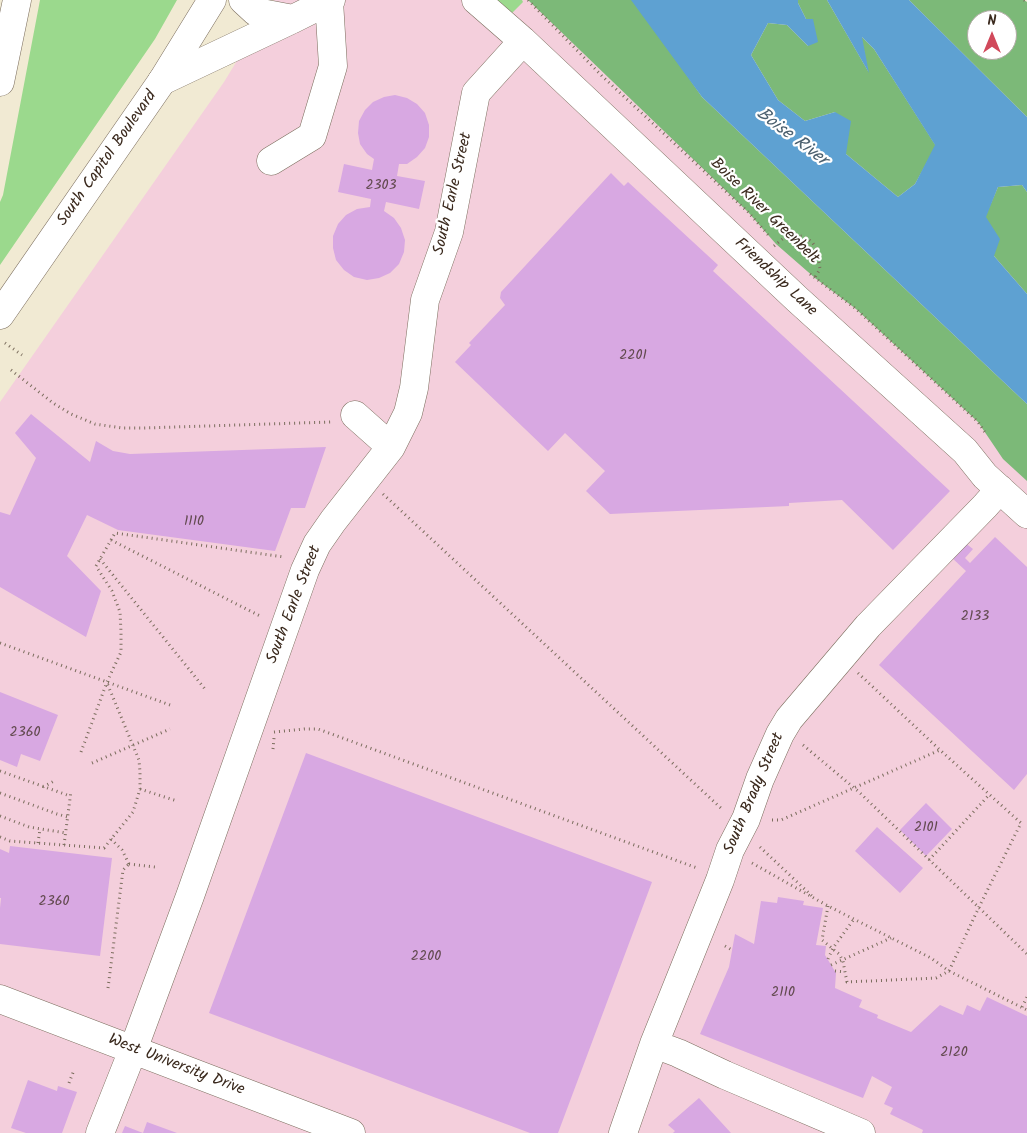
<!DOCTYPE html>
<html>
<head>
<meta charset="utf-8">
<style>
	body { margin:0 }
	#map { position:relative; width:1027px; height:1133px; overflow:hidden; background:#f1ead3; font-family:Kalam,sans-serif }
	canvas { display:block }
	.north { position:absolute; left:967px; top:10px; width:50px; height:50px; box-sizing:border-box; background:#fff; border:1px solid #b1aaa5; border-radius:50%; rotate:0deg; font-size:14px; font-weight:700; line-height:20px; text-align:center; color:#3b2a1e }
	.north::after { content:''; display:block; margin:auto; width:18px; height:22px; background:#d1495b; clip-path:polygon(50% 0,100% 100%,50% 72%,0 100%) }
</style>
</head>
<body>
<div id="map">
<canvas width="1027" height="1133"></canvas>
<div class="north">N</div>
</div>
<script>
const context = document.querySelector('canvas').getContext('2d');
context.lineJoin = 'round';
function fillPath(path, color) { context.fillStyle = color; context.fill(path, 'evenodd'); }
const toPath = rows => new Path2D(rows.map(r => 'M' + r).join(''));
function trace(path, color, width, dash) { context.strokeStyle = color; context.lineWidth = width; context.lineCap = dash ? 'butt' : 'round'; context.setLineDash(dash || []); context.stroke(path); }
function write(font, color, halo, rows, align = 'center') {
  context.font = font + ' Kalam,sans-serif'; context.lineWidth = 4.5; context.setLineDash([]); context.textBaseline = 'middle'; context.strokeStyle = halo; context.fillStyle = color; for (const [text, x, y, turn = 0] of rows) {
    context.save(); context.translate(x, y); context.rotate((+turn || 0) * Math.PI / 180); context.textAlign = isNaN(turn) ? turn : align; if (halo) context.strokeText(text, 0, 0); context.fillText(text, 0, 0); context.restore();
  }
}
const built = toPath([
	[274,0,590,0,1027,424,1027,1133,0,1133,0,402,224,82]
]);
const green = toPath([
	[40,0,177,0,155,39,0,265,0,202,3,195],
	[494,0,522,0,523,2,510,15]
]);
const forest = toPath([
	[528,0,635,0,702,97,1027,404,1027,481,1003,459,978,422,856,309,815,278,776,244,748,212],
	[798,0,827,0,868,71,861,36,874,49,936,146,915,184,898,197,846,154,835,112,805,121,778,100,751,55,768,23,787,25,808,46,806,19,798,3],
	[909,0,1024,0,1027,2,1027,117],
	[977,20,1007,20,1007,50,977,50],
	[1022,185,1027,192,1027,294,994,256,985,217,998,187]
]);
const water = toPath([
	[631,0,798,0,798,3,806,19,813,19,818,42,808,46,787,25,768,23,751,55,778,100,805,121,835,112,851,121,846,154,898,197,915,184,935,145,874,49,862,37,869,73,827,0,909,0,1027,117,1027,192,1022,185,998,187,986,217,1000,239,994,256,1027,294,1027,404,702,97]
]);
const building = toPath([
	[395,95,407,98,417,104,425,113,429,125,429,137,425,148,417,157,407,164,399,164,397,176,425,181,419,209,386,202,384,211,394,218,401,228,405,240,404,252,399,264,390,273,379,278,367,280,354,277,344,270,336,260,333,248,333,236,338,224,346,215,357,209,370,207,371,199,338,192,344,164,372,170,374,159,367,154,360,144,358,133,359,121,365,110,373,102,384,97],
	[611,173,624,186,628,182,718,265,713,271,950,491,893,550,842,500,789,503,789,506,610,514,586,491,605,471,565,433,548,451,455,362,471,345,469,343,505,305,500,298,501,292],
	[31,414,90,462,96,441,113,451,130,454,326,447,305,508,291,508,275,551,118,530,87,515,67,556,101,591,86,637,0,587,0,512,10,515,36,458,15,433],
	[995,537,1027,567,1027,774,1014,790,879,665,966,571,951,557,964,542,973,549,965,558,970,563],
	[0,692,58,715,40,761,21,754,17,767,0,760],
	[306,753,652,882,558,1133,530,1133,209,1013],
	[926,803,952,829,926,856,900,830],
	[877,827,923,868,900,893,855,851],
	[10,846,112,858,100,956,0,944,0,908,1,898,0,898,0,849,9,853],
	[778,897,804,901,803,905,823,908,816,945,826,946,825,955,836,973,835,988,862,1000,859,1007,878,1015,877,1018,911,1032,940,1005,963,1015,967,1005,980,1011,987,997,1027,1016,1027,1133,922,1133,923,1130,890,1114,893,1108,884,1104,892,1087,872,1076,863,1098,700,1034,729,967,735,934,754,944,761,901,777,903],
	[28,1080,57,1091,58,1086,77,1092,62,1133,26,1133,11,1128],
	[699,1098,731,1133,673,1133,675,1131,668,1125],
	[147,1122,177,1133,143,1133],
	[125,1126,143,1133,122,1133]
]);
const path = toPath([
	[528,0,602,76,748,212,769,236],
	[1024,0,1027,2],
	[774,246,785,237,796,235,805,237,812,242,817,249,820,269,814,279],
	[810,274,856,309,978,422,986,434],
	[5,343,22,355],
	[11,370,53,403,71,414,95,424,122,428,144,428,331,422],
	[383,494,723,810],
	[111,540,262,617],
	[100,559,205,689],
	[0,643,170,705],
	[274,732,304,729,318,729,697,868],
	[803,745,859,792,1027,954],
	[273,749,274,738],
	[81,752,107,682,121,652,121,632,120,612,112,591,96,566,115,533,284,557],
	[92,763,170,729],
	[0,771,70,796],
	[43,787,56,780],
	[140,789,177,801],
	[0,793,57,814,68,817],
	[0,816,29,827,66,833],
	[772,820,781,820,940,750],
	[0,837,10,841,104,848,133,812,140,789,140,772,139,760,107,683],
	[111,839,122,850,129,864],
	[38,843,40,829],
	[64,845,71,791],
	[760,847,812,896],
	[929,860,989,795],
	[752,863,828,906,931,958,949,971,1027,1010],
	[129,864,155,867],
	[828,906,822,940,839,954,843,961,845,972,847,982,936,978,949,971,979,907,1021,823,940,750,858,673],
	[725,946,732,950],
	[828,959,833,948,854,919],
	[831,965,891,938],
	[835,971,845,972],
	[108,988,123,870,129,864],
	[1022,1007,1027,997],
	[69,1083,74,1070]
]);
const minor = toPath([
	[243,0,256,12,293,19],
	[476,0,523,41,797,299,965,451,985,476,1027,514],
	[162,81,293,19,331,0],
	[271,161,312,136,333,66,329,1],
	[355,415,391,447],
	[0,999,351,1133],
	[654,1044,678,1053,725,1075,861,1133],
	[100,1133,133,1050,190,896,305,570,317,544,333,521,391,447,408,413,414,388,425,300,449,232,476,93,523,41],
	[623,1133,654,1044,720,880,730,850,746,819,760,779,780,734,789,719,868,626,985,506,1000,489]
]);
const major = toPath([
	[0,82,17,0],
	[0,315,162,81,212,0]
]);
const numberNames = [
	["2303",381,187],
	["2201",633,357],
	["1110",194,523],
	["2133",975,618],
	["2360",25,734],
	["2101",926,829],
	["2360",54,903],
	["2200",426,958],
	["2110",783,994],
	["2120",954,1054]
];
const streetNames = [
	["South Capitol Boulevard",108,159,-55],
	["South Earle Street",454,194,-77],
	["Boise River Greenbelt",764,212,44],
	["Friendship Lane",775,278,43],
	["South Earle Street",295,605,-69],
	["South Brady Street",755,794,-67],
	["West University Drive",176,1066,21]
];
const waterNames = [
	["Boise River",791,138,37]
];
fillPath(built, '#f4cfdc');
fillPath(green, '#9bd98d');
fillPath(forest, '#7cb978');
fillPath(water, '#5ea1d2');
fillPath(building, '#d8a8e2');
trace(minor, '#7b6d5d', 29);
trace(major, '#7b6d5d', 29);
trace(path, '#7b6d5d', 3, [1, 4]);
trace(minor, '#fff', 28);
trace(major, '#fff', 28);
write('14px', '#624a4f', null, numberNames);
write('16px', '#3b2a1e', '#fff', streetNames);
write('italic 18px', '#4b606f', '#fff', waterNames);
</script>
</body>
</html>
